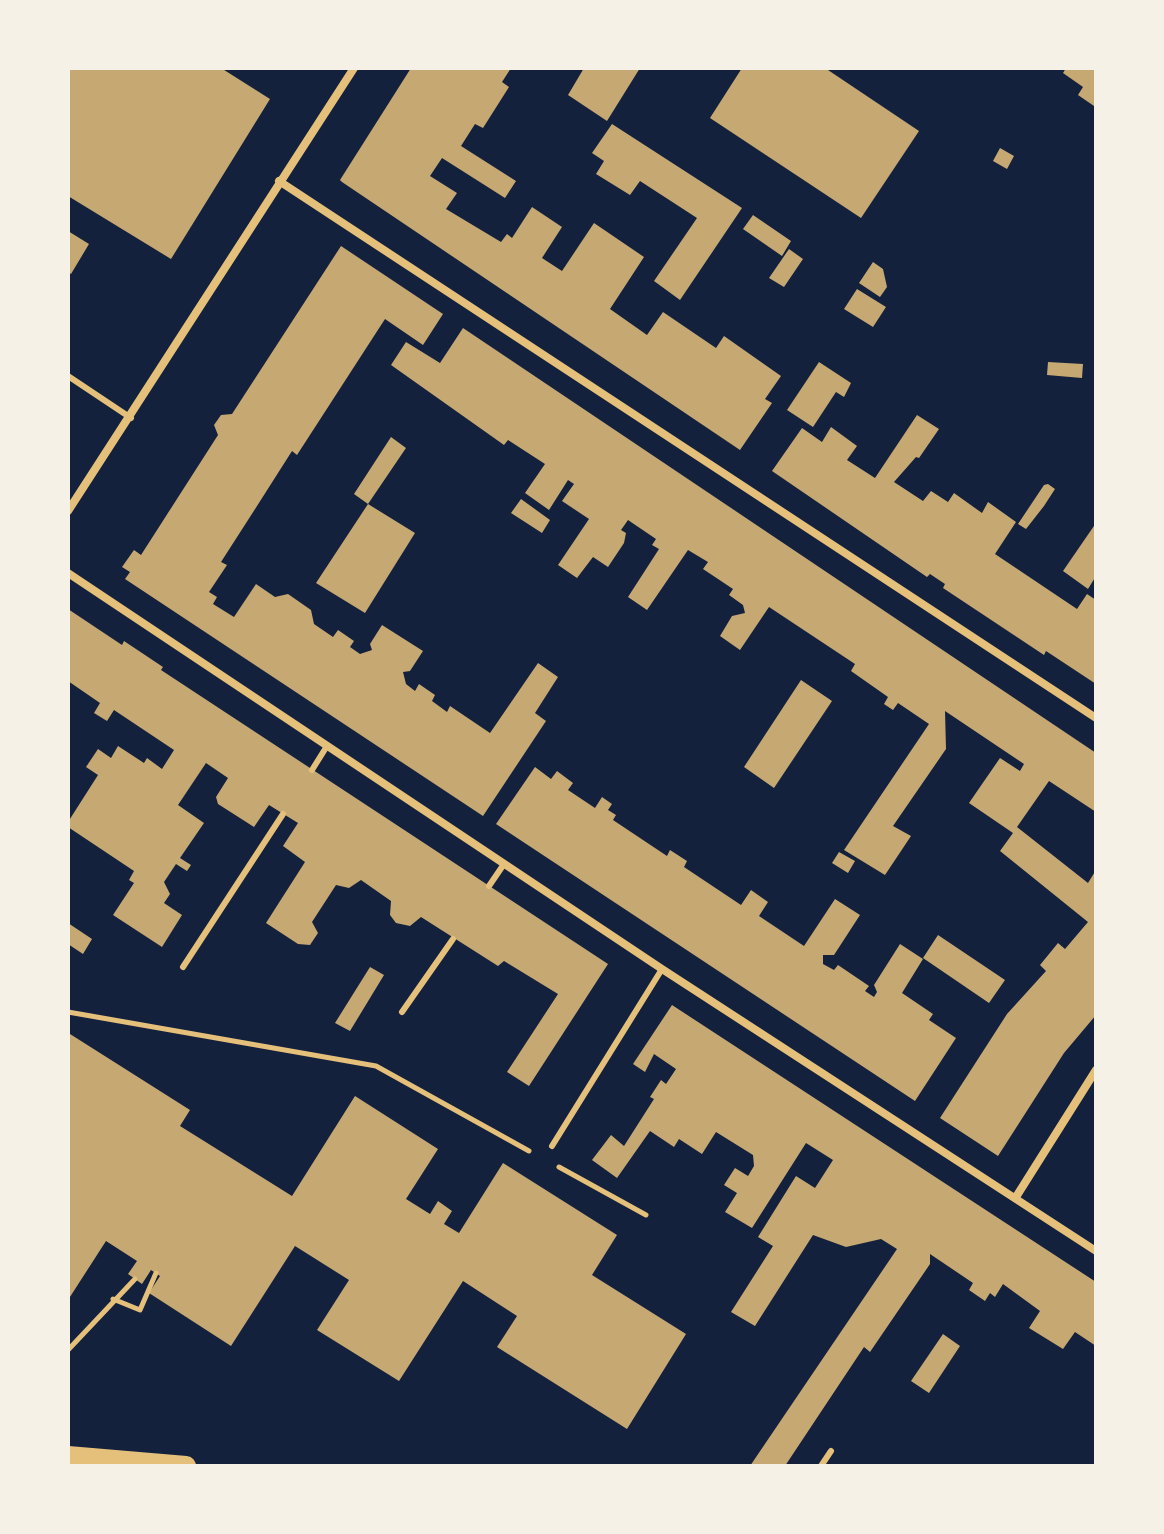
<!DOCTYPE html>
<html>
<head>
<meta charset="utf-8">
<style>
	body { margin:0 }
	#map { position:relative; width:1164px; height:1534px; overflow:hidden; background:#14213d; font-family:"Space Grotesk",sans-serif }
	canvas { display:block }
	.frame { position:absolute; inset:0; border:70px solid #f6f1e7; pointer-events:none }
</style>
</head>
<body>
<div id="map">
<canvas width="1164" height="1534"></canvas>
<div class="frame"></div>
</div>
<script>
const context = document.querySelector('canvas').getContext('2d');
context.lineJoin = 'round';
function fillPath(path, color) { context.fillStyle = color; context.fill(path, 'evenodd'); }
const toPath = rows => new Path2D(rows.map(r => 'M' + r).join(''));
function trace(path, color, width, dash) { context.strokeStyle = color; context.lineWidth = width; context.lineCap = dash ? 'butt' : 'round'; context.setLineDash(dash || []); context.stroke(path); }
const building = toPath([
	[68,68,221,68,270,99,171,259,68,196],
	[411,68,511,68,502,82,509,87,483,128,475,124,461,146,516,181,505,198,442,158,430,176,457,193,446,209,501,242,507,234,512,238,532,207,562,227,542,258,562,271,594,223,644,257,610,309,647,335,663,312,716,348,724,336,781,376,765,399,772,403,740,450,342,182,340,180],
	[584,68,640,68,607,121,568,95],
	[742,68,825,68,919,131,861,218,710,118],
	[1066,68,1096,68,1094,106,1078,95,1083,87,1063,73],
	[612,124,742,208,680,300,654,281,697,218,640,181,630,195,596,174,604,161,592,153],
	[1000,148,1014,156,1007,169,993,161],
	[753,215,791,241,782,256,743,229],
	[68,231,89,244,71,274,68,272],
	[341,246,443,314,423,345,385,319,297,455,292,451,257,506,221,562,227,565,209,592,217,597,213,604,234,617,256,584,275,597,288,594,311,610,314,624,333,637,338,630,354,641,350,647,360,654,372,650,370,644,382,625,423,651,410,671,403,672,406,684,415,691,419,684,435,695,432,701,447,712,450,706,490,733,538,663,558,677,535,713,546,721,483,816,125,579,130,572,122,567,134,550,141,555,218,435,214,425,221,415,232,414],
	[789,249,803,259,784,287,769,278],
	[873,262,883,269,887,287,880,297,859,283],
	[857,289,886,307,873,327,844,309],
	[463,328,1096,753,1096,812,1049,781,1017,827,1088,883,1096,870,1096,1015,1064,1053,998,1156,940,1118,1007,1014,1046,971,1040,965,1058,943,1065,949,1088,922,1000,851,1013,833,969,803,1000,758,1020,771,1024,764,945,711,946,749,893,826,911,836,885,875,844,850,929,724,898,703,893,710,884,704,888,697,851,671,855,664,769,607,740,650,720,636,732,616,745,613,743,605,729,595,733,589,703,569,708,562,688,550,647,610,628,597,659,549,652,545,656,539,628,520,621,530,626,533,624,543,608,567,593,557,577,578,558,565,589,519,562,501,574,484,568,480,549,510,525,493,545,464,508,440,504,445,391,365,406,342,440,363],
	[819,362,851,383,844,397,836,392,813,427,787,410],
	[1048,362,1083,364,1082,378,1047,375],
	[917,415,939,429,919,458,916,457,894,482,923,501,931,491,948,502,954,493,982,513,988,502,1016,522,995,554,1077,609,1087,594,1096,600,1096,684,1046,651,1044,655,943,588,945,584,930,574,927,577,772,471,802,428,822,442,831,427,857,446,847,460,875,478],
	[391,437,406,448,368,504,415,533,365,613,316,583,368,504,354,494],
	[1048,484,1055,489,1044,506,1026,529,1018,524,1044,485],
	[521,499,550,520,542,533,511,513],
	[1096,523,1096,576,1088,589,1063,571],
	[68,609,122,645,124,641,163,667,161,670,608,964,529,1086,507,1072,558,994,504,961,498,966,421,917,410,926,396,923,390,915,391,901,361,880,349,888,336,885,312,922,318,933,310,945,298,944,266,923,305,862,283,846,298,823,269,805,254,827,218,804,216,797,228,778,206,763,178,805,204,823,180,858,191,865,187,871,176,864,164,882,170,894,164,903,182,915,162,947,113,915,134,883,129,880,134,871,68,827,68,822,98,775,86,767,98,749,111,758,118,746,144,763,147,758,162,769,174,750,114,710,107,721,94,713,100,703,68,681],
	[801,680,832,701,774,788,744,767],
	[535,767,551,779,557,771,573,783,568,790,595,808,602,797,612,804,608,810,616,815,613,820,667,856,670,850,687,861,684,867,741,905,751,890,768,902,759,916,804,946,835,899,860,915,834,955,823,955,823,964,834,970,838,965,869,986,865,991,874,997,877,992,874,985,900,944,923,959,902,993,933,1014,929,1020,956,1038,915,1101,496,824],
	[839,852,855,861,848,873,832,863],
	[68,923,92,939,83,954,68,944],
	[938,935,1005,980,989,1003,923,958],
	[370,967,384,975,350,1031,335,1023],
	[672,1005,1096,1282,1096,1346,1075,1332,1063,1349,1029,1328,1040,1311,1003,1284,995,1297,990,1293,985,1301,969,1290,973,1283,930,1254,930,1264,870,1352,864,1347,785,1466,750,1466,897,1249,881,1239,846,1247,813,1235,755,1326,731,1312,773,1246,758,1237,796,1176,815,1188,833,1160,806,1143,752,1228,725,1212,737,1193,724,1185,735,1168,748,1176,754,1166,753,1155,716,1132,702,1154,679,1139,674,1147,650,1131,617,1178,592,1160,611,1135,624,1146,654,1099,650,1097,661,1080,666,1084,676,1069,654,1054,645,1072,633,1064],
	[70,1034,190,1110,180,1126,292,1196,355,1096,438,1149,406,1199,430,1214,438,1201,452,1211,444,1224,459,1233,503,1163,617,1235,592,1275,686,1334,627,1429,497,1347,517,1316,463,1281,399,1381,317,1330,349,1280,295,1246,231,1346,149,1293,160,1276,151,1270,142,1284,128,1274,137,1261,106,1241,68,1300],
	[943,1334,960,1346,929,1393,911,1381]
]);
const path = toPath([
	[68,1012,376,1066,529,1151],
	[559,1167,646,1215],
	[113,1299,140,1310,156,1273],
	[68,1350,135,1279]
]);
const service = toPath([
	[68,376,131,418],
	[312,770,327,746],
	[489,886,504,864],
	[183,967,283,814],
	[402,1012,453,939],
	[552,1146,662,969],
	[821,1466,831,1451]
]);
const minor = toPath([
	[279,181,1096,718],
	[68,511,354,68],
	[68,573,662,969,1096,1251],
	[1016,1197,1096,1070]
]);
const primary = toPath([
	[68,1456,186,1466]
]);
fillPath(building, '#c6a872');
trace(path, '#e5c07b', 5);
trace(service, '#e5c07b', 6);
trace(minor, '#e5c07b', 8);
trace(primary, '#e5c07b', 20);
</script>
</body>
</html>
